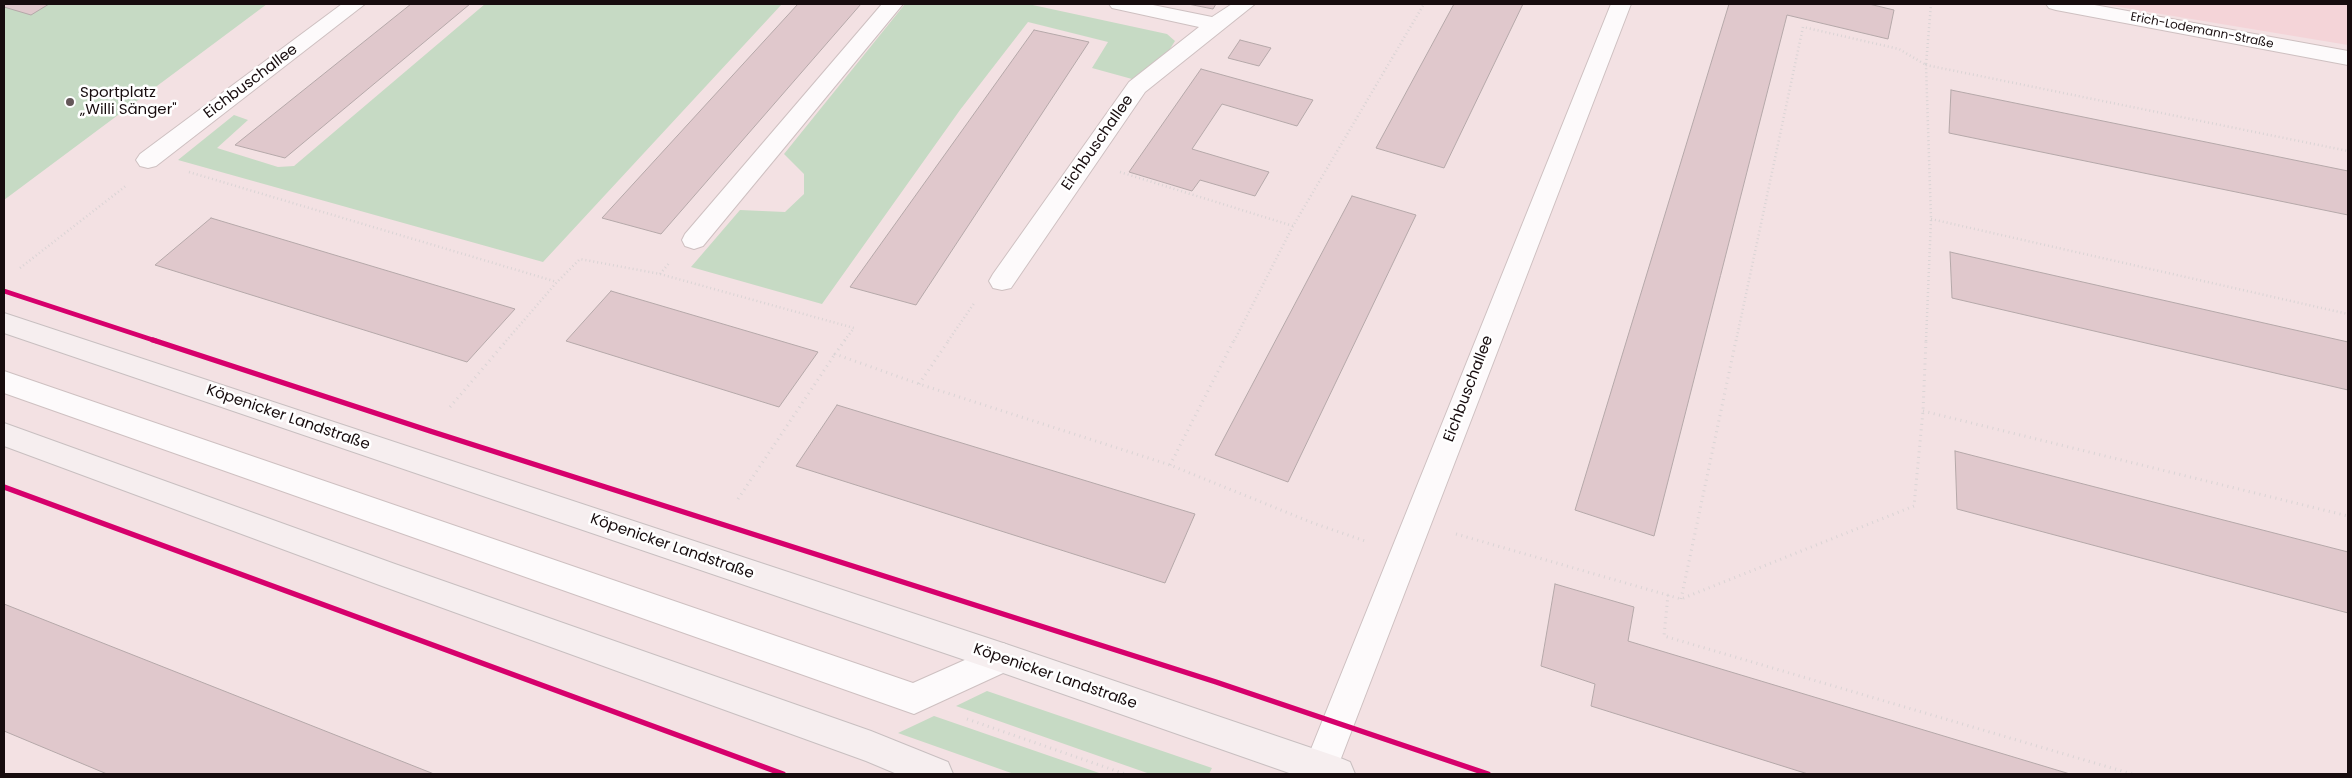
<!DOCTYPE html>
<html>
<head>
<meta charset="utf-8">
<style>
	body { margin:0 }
	#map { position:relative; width:2352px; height:778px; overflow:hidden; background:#f3e1e3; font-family:Poppins,sans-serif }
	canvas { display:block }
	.frame { position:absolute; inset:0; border:5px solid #170c0e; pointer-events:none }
</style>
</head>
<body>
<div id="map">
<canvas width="2352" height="778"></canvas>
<div class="frame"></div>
</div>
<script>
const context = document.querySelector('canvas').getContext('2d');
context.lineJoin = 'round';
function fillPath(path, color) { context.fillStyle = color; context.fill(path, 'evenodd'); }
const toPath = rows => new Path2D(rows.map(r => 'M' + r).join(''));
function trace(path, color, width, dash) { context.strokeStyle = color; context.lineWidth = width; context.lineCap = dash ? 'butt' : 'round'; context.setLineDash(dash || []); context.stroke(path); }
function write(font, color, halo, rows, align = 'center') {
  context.font = font + ' Poppins,sans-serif'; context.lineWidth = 5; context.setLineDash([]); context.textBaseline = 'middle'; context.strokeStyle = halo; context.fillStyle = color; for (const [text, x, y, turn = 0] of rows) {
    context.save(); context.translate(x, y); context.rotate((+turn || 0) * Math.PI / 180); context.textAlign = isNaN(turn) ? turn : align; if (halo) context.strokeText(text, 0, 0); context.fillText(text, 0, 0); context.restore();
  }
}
const built = toPath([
	[2103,4,2348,4,2348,45,2131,9]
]);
const green = toPath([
	[4,4,267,4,4,200],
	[485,4,782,4,543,262,178,160,234,115,248,120,217,148,278,167,294,166],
	[905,4,1028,4,1167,34,1175,41,1168,52,1132,79,1092,68,1108,42,1028,22,960,110,822,304,691,267,740,210,785,212,804,194,804,174,784,154],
	[987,691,1212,768,1209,774,1150,774,956,706],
	[934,716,1102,774,1014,774,898,733]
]);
const building = toPath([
	[4,4,49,4,31,15,4,7,4,4],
	[411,4,470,4,285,158,235,145,411,4],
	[798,4,861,4,661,234,602,218,798,4],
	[1188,4,1216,4,1213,9,1188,4],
	[1454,4,1523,4,1444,168,1376,148,1454,4],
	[1729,4,1869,4,1894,10,1888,39,1787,15,1654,536,1575,510,1729,4],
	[1034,30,1089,42,916,305,850,287,1034,30],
	[1240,40,1271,48,1259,66,1228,58,1240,40],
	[1201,69,1313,100,1297,126,1222,104,1192,149,1269,172,1255,196,1200,180,1192,191,1129,172,1201,69],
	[1951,90,2348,171,2348,215,1949,133,1951,90],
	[1352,196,1416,215,1288,482,1215,455,1352,196],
	[211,218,515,309,467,362,155,265,211,218],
	[1950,252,2348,342,2348,390,1952,298,1950,252],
	[611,291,818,352,779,407,566,341,611,291],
	[837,405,1195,514,1165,583,796,466,837,405],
	[1955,451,2348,552,2348,613,1957,509,1955,451],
	[1555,584,1634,607,1628,641,2070,774,1808,774,1591,706,1595,684,1541,666,1555,584],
	[4,604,434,774,107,774,4,731,4,604]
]);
const pathFar1 = toPath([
	[189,172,557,282],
	[1120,172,1293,226],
	[1931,219,2348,314],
	[20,268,127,185],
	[660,274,670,262],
	[506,341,557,282,580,259,660,274,854,328,844,341],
	[948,341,975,302],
	[1234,341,1293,226,1424,4],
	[1736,341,1803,27,1899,49,1926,65,1931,4],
	[1926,341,1931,219,1926,65,2348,151]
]);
const path = toPath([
	[845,340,835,354,919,384,1170,465,1313,523,1368,542],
	[919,384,949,340],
	[450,407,507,340],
	[1923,411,2348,516],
	[1170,465,1234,340],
	[738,499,835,354],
	[1456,534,1681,599,1914,506,1923,411,1926,340],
	[1668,595,1664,636,2132,774],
	[1681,599,1736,340],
	[967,719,1125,774]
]);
const minor = toPath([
	[342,4,365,4,156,166,148,168,140,166,136,160,140,154,342,4],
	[882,4,903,4,703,246,694,249,685,246,682,240,685,234,882,4],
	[1109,4,1148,4,1212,17,1232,4,1255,4,1145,92,1011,288,1002,290,993,288,989,281,993,274,1129,82,1199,27,1112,8,1109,4],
	[1611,4,1631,4,1335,774,1301,774,1611,4],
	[2046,4,2089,4,2348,51,2348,65,2056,10,2049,8,2046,4],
	[4,371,913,683,1003,643,1014,648,1019,658,1014,668,914,714,4,393,4,371]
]);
const major = toPath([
	[4,313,1003,643,1338,757,1350,762,1355,774,1292,774,1003,673,4,333,4,313],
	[4,423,395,564,871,731,948,762,953,774,897,774,866,761,382,586,4,446,4,423]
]);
const cyclewayFar1 = toPath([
	[4,291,156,341]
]);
const cycleway = toPath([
	[153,340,430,431,1216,682,1488,774],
	[4,487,783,774]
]);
const markers = [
	[70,102,5,"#645759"]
];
const farStreetnames = [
	["Erich-Lodemann-Straße",2202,31,11]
];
const streetNames = [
	["Eichbuschallee",251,82,-37],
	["Eichbuschallee",1098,143,-55],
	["Eichbuschallee",1469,389,-69],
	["Köpenicker Landstraße",288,418,19],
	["Köpenicker Landstraße",672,547,19],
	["Köpenicker Landstraße",1055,677,19]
];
const poiNames = [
	["Sportplatz",80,93],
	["„Willi Sänger\"",80,110]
];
fillPath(built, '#f4d4d8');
fillPath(green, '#c6dac4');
fillPath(building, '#e0c8cc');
trace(building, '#b5a8a9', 1);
trace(minor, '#cec0c1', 2);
trace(major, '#c8bfc0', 2);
trace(pathFar1, '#dad4d5', 2.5, [1, 3]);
trace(path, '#dad4d5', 3, [1, 4.5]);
fillPath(minor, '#fdfafb');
fillPath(major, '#f6eeef');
trace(cyclewayFar1, '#d6006c', 4.5);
trace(cycleway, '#d6006c', 5.5);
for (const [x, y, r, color] of markers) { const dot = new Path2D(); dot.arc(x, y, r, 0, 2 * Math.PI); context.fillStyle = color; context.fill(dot); trace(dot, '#fff', 2); }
write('12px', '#170c0e', '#fff', farStreetnames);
write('15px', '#170c0e', '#fff', streetNames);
write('15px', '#170c0e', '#fff', poiNames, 'left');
</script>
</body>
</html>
